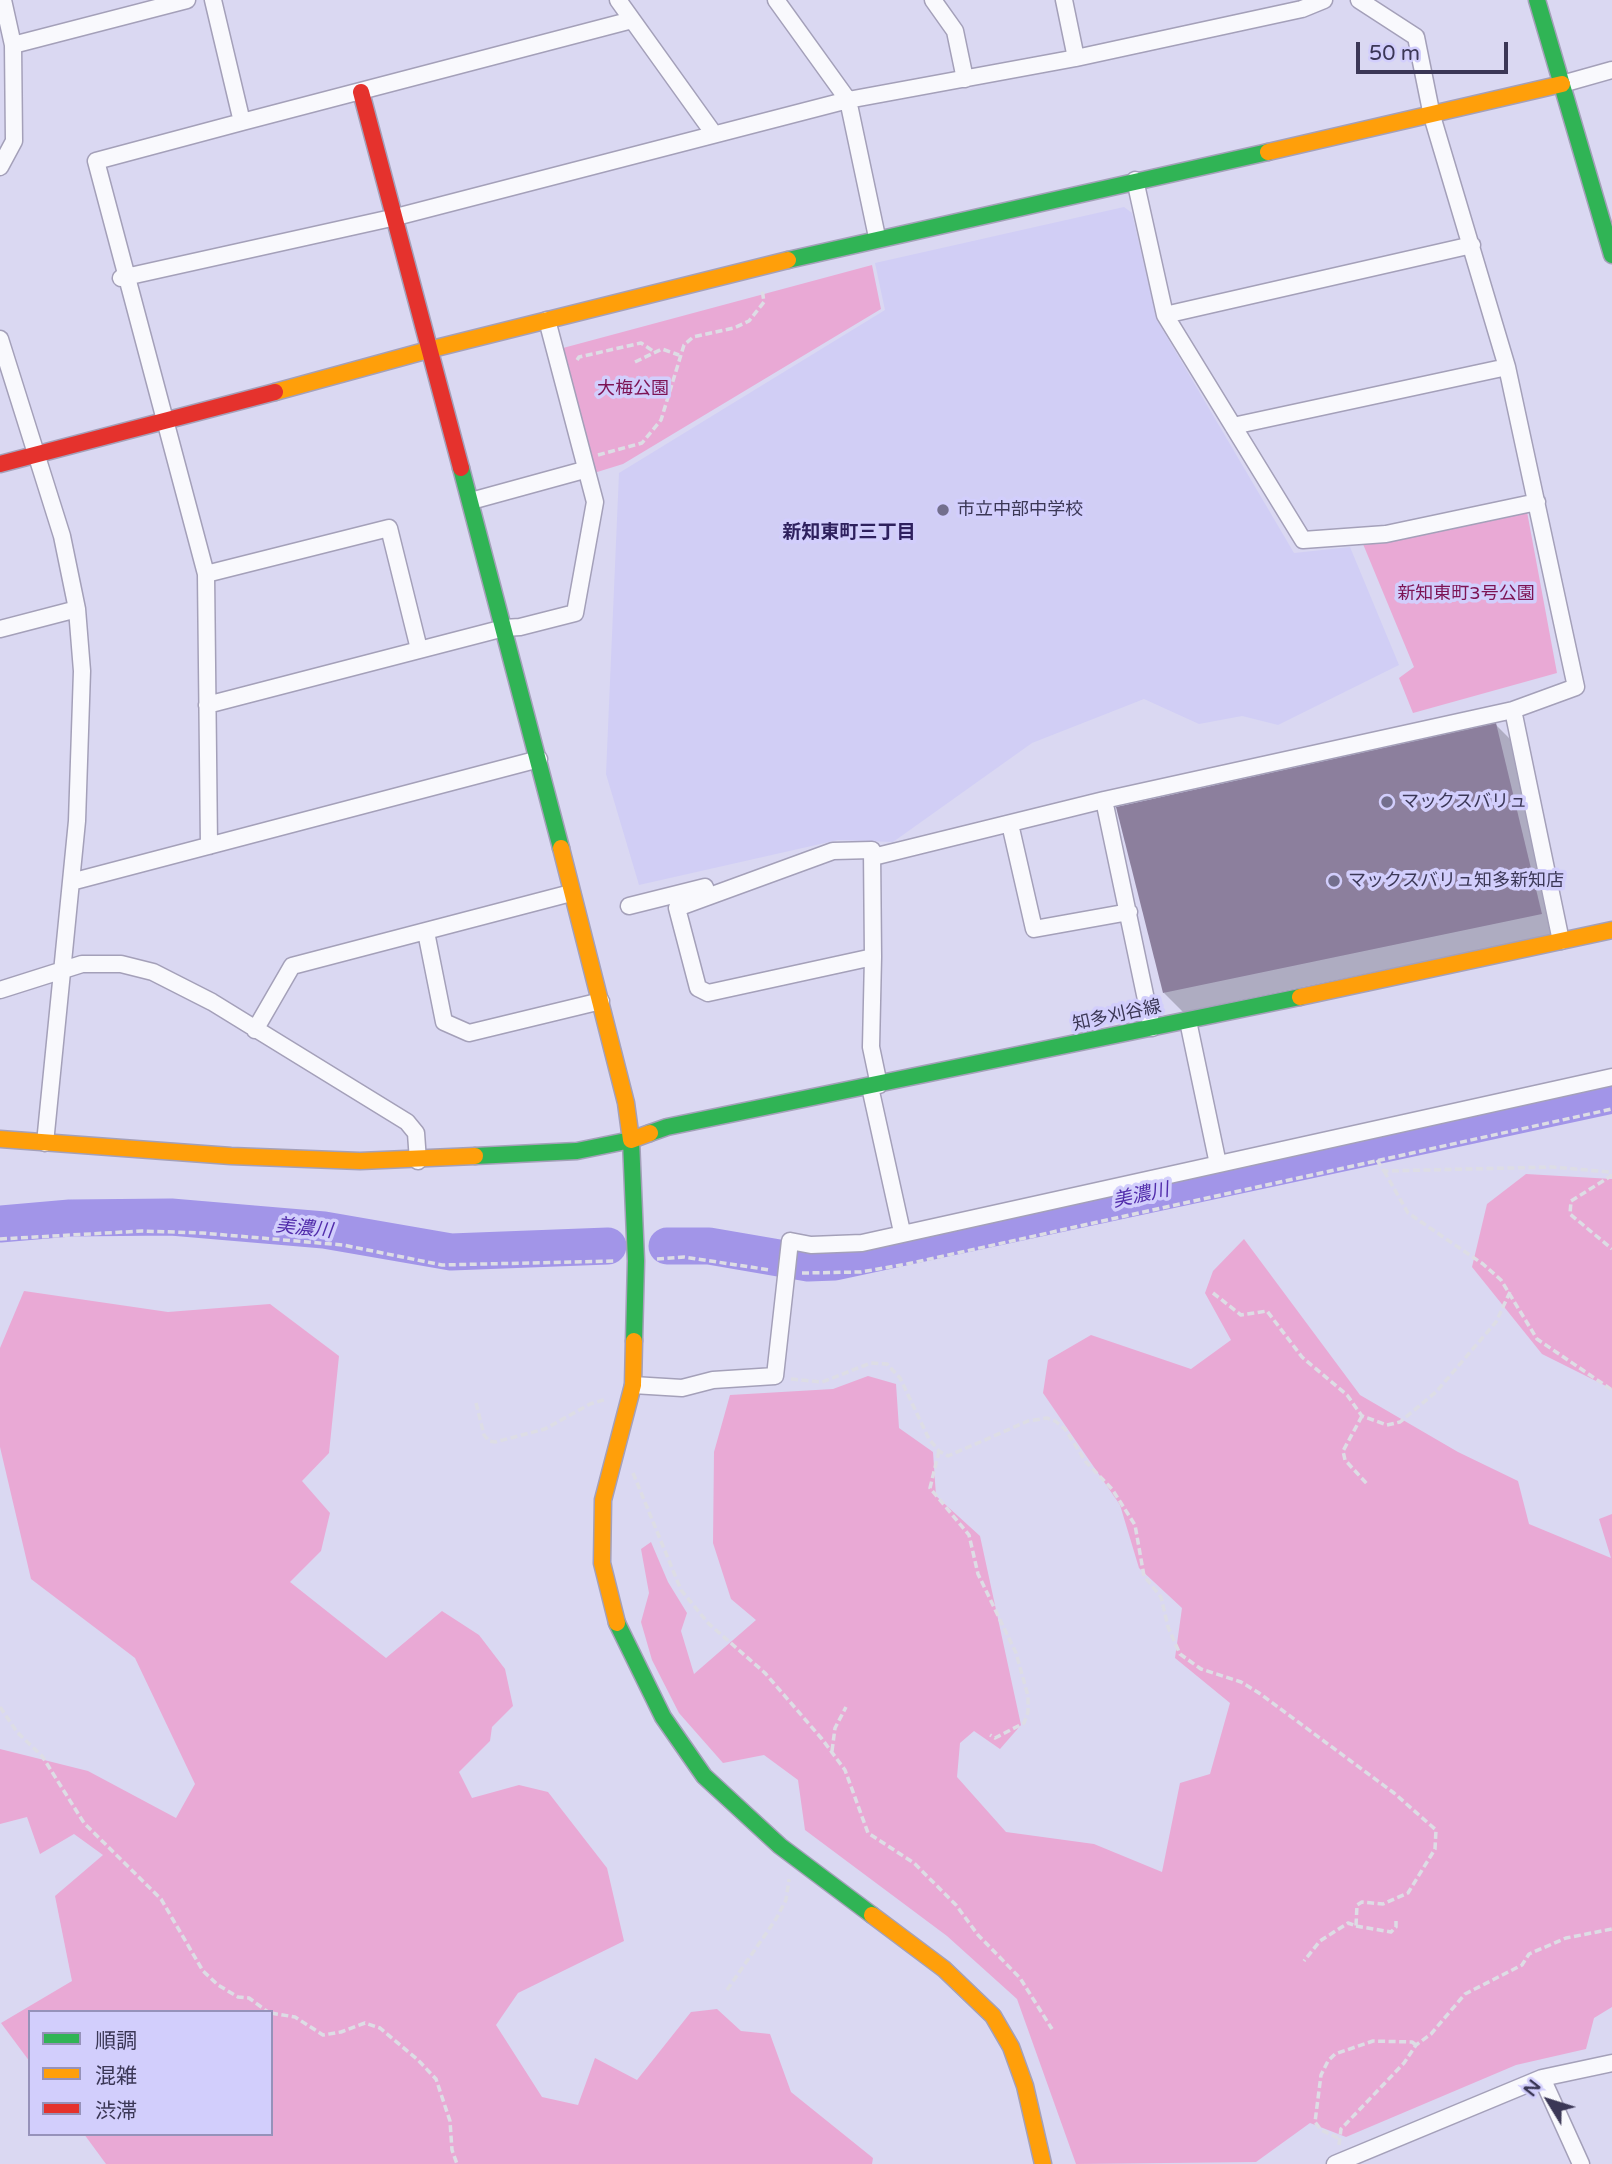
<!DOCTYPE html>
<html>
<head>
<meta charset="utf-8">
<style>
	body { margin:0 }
	#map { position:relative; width:1612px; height:2164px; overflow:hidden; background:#dad8f2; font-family:"Varela Round","Noto Sans JP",sans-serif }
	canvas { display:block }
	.legend { position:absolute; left:28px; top:2010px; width:245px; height:126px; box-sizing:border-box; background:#d2cefc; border:2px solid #9692ba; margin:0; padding:9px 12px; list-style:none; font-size:21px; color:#3b3756 }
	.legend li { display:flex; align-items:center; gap:14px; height:35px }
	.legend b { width:35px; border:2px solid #9692ba }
	.north { position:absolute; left:1514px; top:2066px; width:70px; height:70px; -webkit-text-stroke:5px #d2cefc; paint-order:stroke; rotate:308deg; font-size:19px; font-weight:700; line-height:28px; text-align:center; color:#3b3756 }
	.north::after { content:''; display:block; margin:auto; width:24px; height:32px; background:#3b3756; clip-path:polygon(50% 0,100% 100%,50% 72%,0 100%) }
	.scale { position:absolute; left:1356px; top:42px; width:152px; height:32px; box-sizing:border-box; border:4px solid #3b3756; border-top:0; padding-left:9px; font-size:21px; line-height:24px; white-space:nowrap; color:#3b3756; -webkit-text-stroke:5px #d2cefc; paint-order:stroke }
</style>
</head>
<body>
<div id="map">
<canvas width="1612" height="2164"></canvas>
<ul class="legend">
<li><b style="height:9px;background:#30b455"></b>順調</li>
<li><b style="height:9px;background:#ff9f0a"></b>混雑</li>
<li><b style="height:9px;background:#e5322d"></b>渋滞</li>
</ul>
<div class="north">N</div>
<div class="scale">50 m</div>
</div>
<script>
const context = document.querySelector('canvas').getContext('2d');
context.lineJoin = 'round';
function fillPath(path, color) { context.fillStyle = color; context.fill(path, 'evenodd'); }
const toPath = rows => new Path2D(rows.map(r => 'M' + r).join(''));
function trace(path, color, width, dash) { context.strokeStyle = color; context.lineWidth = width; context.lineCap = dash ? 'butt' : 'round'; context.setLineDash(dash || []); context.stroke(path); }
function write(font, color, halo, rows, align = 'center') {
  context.font = font + ' "Varela Round","Noto Sans JP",sans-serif'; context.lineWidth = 7; context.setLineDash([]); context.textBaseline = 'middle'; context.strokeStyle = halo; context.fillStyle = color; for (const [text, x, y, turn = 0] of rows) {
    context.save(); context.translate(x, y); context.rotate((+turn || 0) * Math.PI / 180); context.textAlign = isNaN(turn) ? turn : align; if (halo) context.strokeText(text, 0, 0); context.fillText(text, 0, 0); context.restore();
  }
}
const built = toPath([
	[1124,207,1132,213,1157,320,1294,553,1350,547,1399,665,1278,725,1242,716,1199,724,1144,699,1032,743,893,842,838,840,639,885,606,774,619,473,885,310,875,263]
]);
const green = toPath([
	[872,265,881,309,623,464,594,473,563,348],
	[1525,501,1557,673,1413,713,1399,678,1414,667,1363,544],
	[1526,1174,1612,1179,1612,1389,1542,1354,1472,1267,1487,1204],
	[1244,1239,1360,1395,1458,1452,1518,1481,1529,1524,1611,1558,1599,1519,1612,1514,1612,2007,1594,2018,1586,2049,1516,2065,1346,2137,1310,2123,1256,2162,1076,2164,1017,1999,947,1936,805,1830,798,1780,764,1755,723,1763,679,1713,652,1660,641,1622,649,1593,641,1549,651,1542,668,1582,687,1613,681,1631,694,1674,756,1620,731,1599,713,1543,714,1452,730,1395,833,1389,868,1376,896,1384,899,1428,933,1452,936,1496,980,1536,1021,1725,1000,1749,974,1731,960,1743,957,1777,1006,1832,1094,1844,1162,1872,1180,1783,1210,1774,1230,1703,1175,1658,1182,1608,1139,1568,1120,1505,1043,1393,1048,1360,1091,1335,1191,1369,1231,1340,1205,1293,1213,1271],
	[24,1291,168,1312,270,1304,339,1356,329,1453,302,1481,330,1513,321,1551,290,1582,386,1658,442,1611,479,1635,505,1669,513,1706,492,1727,490,1741,459,1772,472,1798,519,1785,548,1792,607,1868,624,1941,518,1993,496,2025,542,2097,578,2105,595,2058,637,2080,691,2012,717,2009,741,2031,770,2034,791,2092,873,2158,872,2164,106,2164,84,2134,271,2134,271,2012,30,2012,30,2062,1,2023,72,1981,55,1896,103,1855,74,1834,40,1854,27,1817,0,1824,0,1749,88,1771,176,1818,195,1784,135,1658,31,1579,0,1447,0,1348]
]);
const shadow = toPath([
	[1496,725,1515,744,1560,933,1183,1012,1164,993]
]);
const river = toPath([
	[0,1224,70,1218,171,1217,324,1230,451,1252,608,1246],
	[667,1246,709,1246,808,1263,835,1262,1612,1095]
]);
const building = toPath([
	[1496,723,1542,914,1163,993,1116,807]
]);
const path = toPath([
	[577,360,579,357,641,343,653,351],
	[635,362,662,349,679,355],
	[598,455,642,443,661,420,684,345,693,337,734,328,749,321,764,302,762,289],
	[1377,1160,1384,1171,1552,1167,1610,1172,1611,1176,1571,1201,1570,1214,1612,1249],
	[1384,1171,1408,1213,1483,1264,1501,1280,1537,1339,1612,1390],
	[0,1239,142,1231,202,1233,343,1245,442,1265,614,1261],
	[657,1259,684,1257,770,1270],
	[802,1273,861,1272,907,1264,1612,1109],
	[1213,1293,1241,1315,1267,1311,1302,1357,1347,1395,1362,1416,1387,1425,1400,1422,1436,1392,1496,1322,1510,1292],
	[791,1379,822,1382,871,1363,887,1364,900,1378,929,1439,939,1451,948,1456,1028,1421,1047,1418,1055,1421,1065,1429,1086,1462,1112,1489,1135,1525,1144,1576,1161,1597,1168,1627,1180,1654,1201,1669,1241,1682,1259,1693,1394,1793,1436,1830,1435,1849,1408,1893,1383,1904,1362,1902,1357,1905,1356,1926,1348,1923,1320,1941,1304,1961],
	[476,1403,484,1435,489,1441,495,1442,545,1429,590,1404,607,1399],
	[1362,1416,1343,1451,1345,1460,1368,1485],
	[939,1451,930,1488,969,1535,978,1574,1016,1653,1028,1696,1028,1712,1024,1723,995,1738,990,1735],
	[633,1473,681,1590,708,1623,765,1673,822,1739,845,1770,868,1833,914,1863,956,1905,978,1935,1020,1978,1052,2029],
	[0,1707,17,1732,42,1756,84,1823,161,1899,203,1971,218,1985,238,1997,249,1998,268,2012],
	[832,1751,835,1728,846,1707],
	[1356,1926,1391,1932,1396,1927,1396,1921],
	[727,1990,776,1919,786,1900,789,1879],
	[271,2013,295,2017,323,2035,341,2032,365,2023,380,2028,418,2060,436,2079,450,2121,452,2150,457,2164],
	[1338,2138,1321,2130,1315,2122,1321,2075,1328,2061,1335,2054,1373,2041,1412,2042,1416,2045],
	[1339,2145,1341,2129,1404,2063,1416,2045,1431,2034,1465,1994,1522,1965,1529,1954,1566,1938,1612,1929]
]);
const street = toPath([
	[213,0,242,122,632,20],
	[618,0,714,134],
	[776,0,848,100,877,237],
	[933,0,955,31,965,79],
	[1064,0,1076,58],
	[13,45,187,0],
	[1562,84,1612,70],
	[0,167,14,141,13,45,3,0],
	[1135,180,1165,315,1303,540,1386,534,1537,502],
	[121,278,396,217,848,100,1076,58,1302,9,1324,0],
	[1165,315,1472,245],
	[0,339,62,536,77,609,82,671,77,821,45,1143],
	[1233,426,1507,367],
	[471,501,584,470],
	[206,574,389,528,419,649],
	[0,629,77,609],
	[207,705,504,628,520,627,575,613,595,502,547,320],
	[1513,710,1561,941],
	[1104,800,1152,1028],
	[1010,824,1034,929,1129,912],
	[209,846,206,574,96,161,242,122],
	[873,857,1104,800,1513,710,1576,687,1507,367,1432,116,1416,37,1359,0],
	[71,882,539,759],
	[629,906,705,887],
	[426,932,444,1022,469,1033,601,1001],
	[873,957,708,993,698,988,677,908,833,851,872,850,873,957,871,1047,879,1085],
	[0,990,82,964,121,964,153,972,212,1002,407,1122,416,1133,418,1161],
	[1188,1021,1218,1164],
	[255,1030,292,966,571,893],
	[870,1087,902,1232],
	[633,1385,682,1388,713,1380,775,1376,790,1241,811,1245,862,1243,1612,1077],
	[1542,2078,1581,2164],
	[1335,2164,1542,2078,1612,2063]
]);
const fast = toPath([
	[1537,0,1612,255],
	[788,260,1268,152],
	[461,468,561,848],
	[650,1133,667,1127,1300,997],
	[475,1156,577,1151,631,1140,636,1261,634,1341],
	[617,1623,663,1717,704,1776,780,1846,872,1915]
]);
const slow = toPath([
	[1268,152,1562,84],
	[275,392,432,349,788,260],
	[561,848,626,1103,631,1140,650,1133],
	[1300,997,1612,930],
	[0,1139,231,1156,360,1161,475,1156],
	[617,1623,602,1563,603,1500,633,1385,634,1341],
	[872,1915,944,1969,993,2016,1011,2047,1025,2086,1043,2164]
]);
const jam = toPath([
	[361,92,461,468],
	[0,464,275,392]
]);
const markers = [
	[943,510,7,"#736f8d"],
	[1387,802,7,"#736f8d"],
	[1334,881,7,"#736f8d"]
];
const parkNames = [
	["大梅公園",633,389],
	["新知東町3号公園",1466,594]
];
const poiNames = [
	["市立中部中学校",957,510],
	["マックスバリュ",1401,802],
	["マックスバリュ知多新知店",1348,881]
];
const streetNames = [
	["知多刈谷線",1117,1016,-12]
];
const neighbourhoodNames = [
	["新知東町三丁目",849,533]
];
const waterNames = [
	["美濃川",1141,1196,-12],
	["美濃川",304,1229,6]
];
fillPath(built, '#d1cef5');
fillPath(green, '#e9a9d5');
fillPath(shadow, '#0003');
trace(river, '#a295e8', 37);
fillPath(building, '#8c7f9d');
trace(street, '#a4a0b9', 19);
trace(fast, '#a4a0b9', 19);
trace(slow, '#a4a0b9', 19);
trace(jam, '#a4a0b9', 19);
trace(path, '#dddde5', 3.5, [7, 3.5]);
trace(street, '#f9f9fd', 16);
trace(fast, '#30b455', 16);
trace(slow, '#ff9f0a', 16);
trace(jam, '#e5322d', 16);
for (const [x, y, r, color] of markers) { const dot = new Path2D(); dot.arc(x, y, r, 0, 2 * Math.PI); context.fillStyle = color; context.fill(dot); trace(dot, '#d2cefc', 2.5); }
write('18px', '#7c1354', '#d2cefc', parkNames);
write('18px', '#3b3756', '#d2cefc', poiNames, 'left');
write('18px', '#3b3756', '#d2cefc', streetNames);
write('bold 19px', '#2e205e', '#d2cefc', neighbourhoodNames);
write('italic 19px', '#512cab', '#d2cefc', waterNames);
</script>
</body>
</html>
